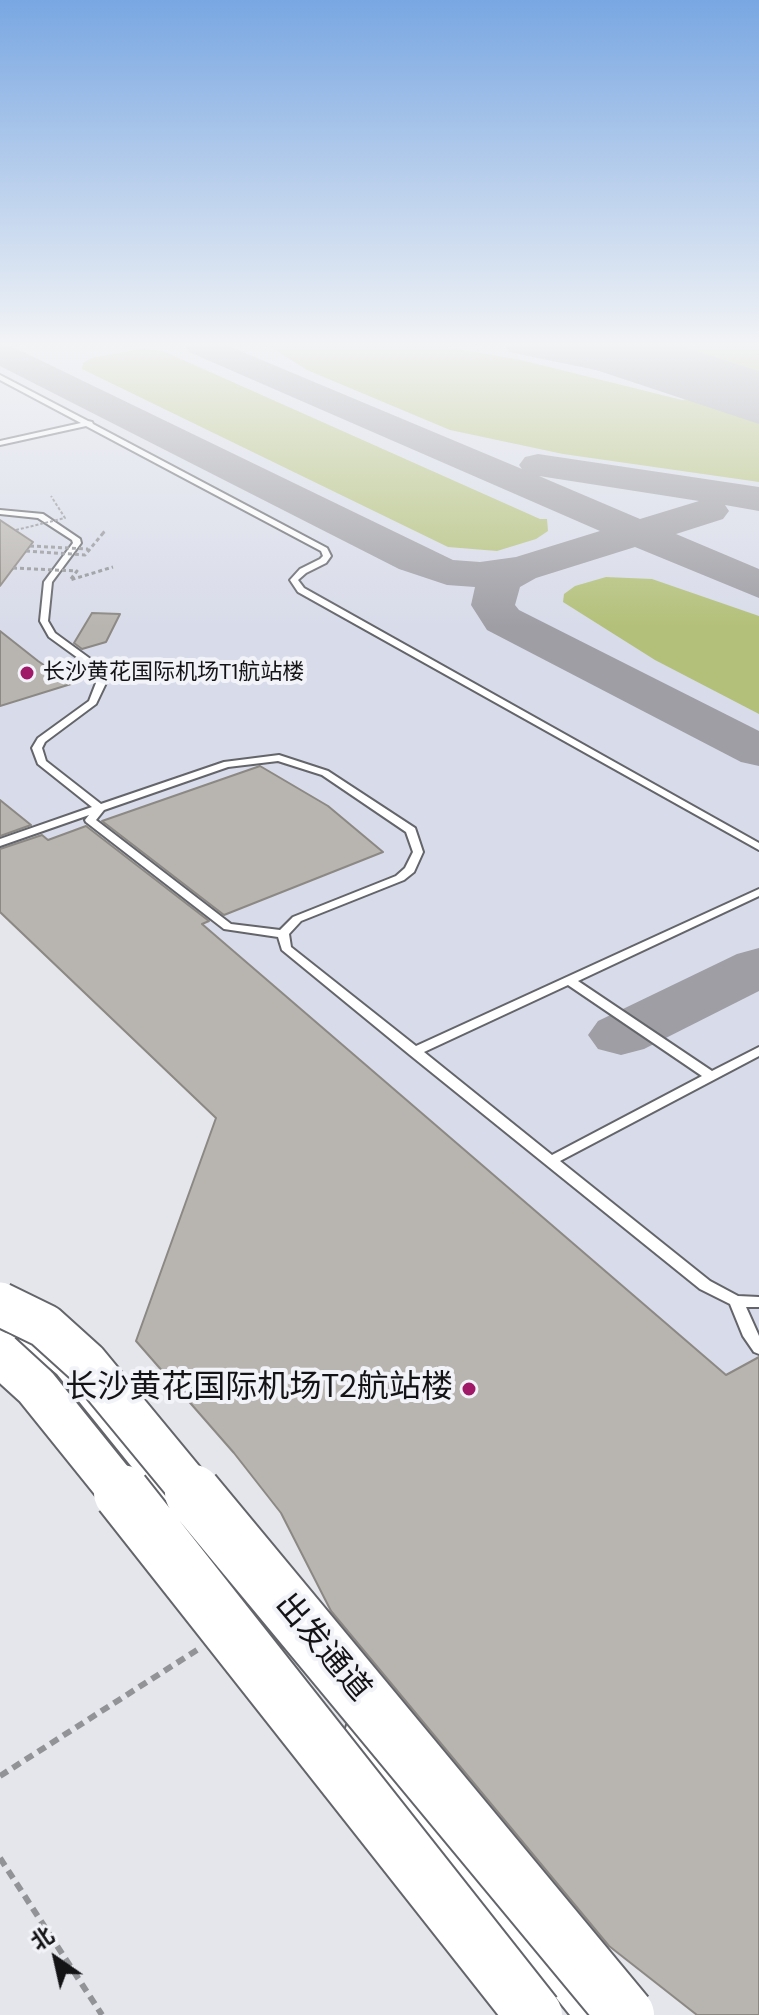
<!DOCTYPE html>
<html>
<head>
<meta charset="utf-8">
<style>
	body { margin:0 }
	#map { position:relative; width:759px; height:2015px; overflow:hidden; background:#e4e6ec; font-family:"DM Sans","Noto Sans SC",sans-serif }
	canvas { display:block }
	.north { position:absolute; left:16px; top:1919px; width:80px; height:80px; -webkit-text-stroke:6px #f2f3f9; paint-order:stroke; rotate:326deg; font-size:22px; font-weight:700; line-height:32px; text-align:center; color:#141416 }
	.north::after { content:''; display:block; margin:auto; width:28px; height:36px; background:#141416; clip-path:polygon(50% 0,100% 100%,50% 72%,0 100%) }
</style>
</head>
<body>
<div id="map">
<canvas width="759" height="2015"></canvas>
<div class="north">北</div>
</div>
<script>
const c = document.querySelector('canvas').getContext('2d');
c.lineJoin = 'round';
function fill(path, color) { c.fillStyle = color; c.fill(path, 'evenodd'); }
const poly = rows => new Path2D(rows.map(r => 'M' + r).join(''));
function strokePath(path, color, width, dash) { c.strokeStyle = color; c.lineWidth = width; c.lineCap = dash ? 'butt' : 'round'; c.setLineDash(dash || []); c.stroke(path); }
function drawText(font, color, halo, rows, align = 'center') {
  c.font = font + ' "DM Sans","Noto Sans SC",sans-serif'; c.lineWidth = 8; c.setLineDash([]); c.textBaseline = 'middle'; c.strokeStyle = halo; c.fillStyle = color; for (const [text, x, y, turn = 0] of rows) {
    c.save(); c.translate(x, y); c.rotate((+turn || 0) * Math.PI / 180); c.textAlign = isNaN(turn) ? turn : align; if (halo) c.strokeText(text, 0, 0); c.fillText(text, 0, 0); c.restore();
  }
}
const built = poly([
	[0,345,759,345,759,2015,697,2015,551,1902,361,1672,281,1513,234,1453,136,1341,216,1118,0,912]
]);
const green = poly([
	[267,345,434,345,521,360,682,400,688,399,759,423,759,482,563,454,450,430,307,370],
	[667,345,759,345,759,375],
	[141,349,163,351,540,519,547,519,548,531,536,539,497,551,448,547,82,369,83,363,91,358],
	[606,577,652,579,759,616,759,714,655,660,563,602,564,594,575,586]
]);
const taxiway = poly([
	[0,345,11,346,453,560,480,562,516,557,600,531,189,352,184,345,226,345,522,469,519,465,525,457,538,454,759,487,759,511,725,505,729,511,723,519,676,534,759,569,759,598,635,547,536,578,520,587,515,605,519,610,759,731,759,766,741,762,487,630,471,605,475,587,447,585,399,569,0,366,0,345],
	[539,476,699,501,640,519,539,476],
	[504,345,565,345,759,390,759,410,639,379,509,352,504,345],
	[759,948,759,991,644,1049,621,1055,598,1049,588,1035,598,1021,737,954,759,948]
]);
const runway = poly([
	[561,345,677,345,759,371,759,424,572,362,561,345]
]);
const building = poly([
	[0,520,33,542,0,586,0,520],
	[92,613,120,614,106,642,82,649,74,643,92,613],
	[0,631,38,661,71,684,0,706,0,631],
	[260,766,328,806,383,852,224,915,102,821,260,766],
	[0,800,31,825,0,836,0,800],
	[86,826,209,921,202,924,726,1375,759,1357,759,2015,697,2015,609,1946,331,1611,281,1513,234,1453,136,1341,216,1118,0,912,0,849,42,835,48,840,86,826]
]);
const path = poly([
	[0,1776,197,1650],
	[0,1858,102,2015]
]);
const lane = poly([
	[0,375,88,421,92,422,93,424,327,548,331,556,326,563,306,573,298,580,304,588,759,843,759,850,298,592,290,580,300,569,320,559,323,556,321,551,86,426,0,445,0,441,81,423,0,380,0,375],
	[0,510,43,514,80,539,81,543,52,582,48,621,55,633,96,663,106,683,96,704,45,742,42,748,46,761,101,804,224,762,279,755,328,771,415,828,423,852,414,872,404,880,301,921,289,934,291,947,416,1046,759,889,759,896,578,981,712,1071,759,1047,759,1056,560,1161,710,1281,738,1296,759,1297,759,1307,746,1307,759,1336,759,1354,754,1352,743,1336,730,1304,700,1289,410,1055,282,950,278,937,224,929,86,822,85,820,89,815,0,846,0,839,92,807,38,764,32,748,38,738,89,701,96,683,89,666,49,637,40,621,44,582,73,543,72,540,38,518,0,514,0,510],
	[278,761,322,775,406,832,413,852,405,868,396,876,293,917,280,930,231,924,96,820,104,810,228,767,278,761],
	[568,985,702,1076,552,1155,424,1052,568,985],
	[0,1324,31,1337,67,1366,181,1503,183,1508,181,1513,175,1515,169,1513,57,1374,21,1345,0,1335,0,1324],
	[354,1723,361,1725,591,2008,595,2015,570,2015,347,1737,345,1731,347,1725,354,1723]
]);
const pathBridgeFar1 = poly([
	[16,530,65,518,51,496],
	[103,531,105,534]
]);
const pathBridge = poly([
	[30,546,88,549],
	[26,551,85,555,104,532],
	[13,568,77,571,70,580,113,567]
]);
const secondaryBridgeFar1 = poly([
	[0,1304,45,1326,86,1363,195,1495],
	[0,1354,36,1387,123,1495]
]);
const secondaryBridge = poly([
	[122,1493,534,2015],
	[193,1493,626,2015]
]);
const markers = [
	[27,673,8,"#9f1968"],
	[469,1389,8,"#9f1968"]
];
const farPoinames = [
	["长沙黄花国际机场T1航站楼",43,673]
];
const nearPoinames = [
	["长沙黄花国际机场T2航站楼",453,1389]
];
const nearStreetnames = [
	["出发通道",322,1648,50]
];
fill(built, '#d8dbe9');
fill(green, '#b3c079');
fill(taxiway, '#9e9ea4');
fill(runway, '#9e9ea4');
fill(building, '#b8b4af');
strokePath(building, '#8c8883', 2);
strokePath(lane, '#64656a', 4);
strokePath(path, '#919397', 6, [9, 6]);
fill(lane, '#fff');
strokePath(secondaryBridgeFar1, '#64656a', 47, []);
strokePath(secondaryBridge, '#64656a', 60, []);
strokePath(pathBridgeFar1, '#919397', 2, [3, 2]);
strokePath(pathBridge, '#919397', 3, [4, 3]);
strokePath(secondaryBridgeFar1, '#fff', 43);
strokePath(secondaryBridge, '#fff', 56);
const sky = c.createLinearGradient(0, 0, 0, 627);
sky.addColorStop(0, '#79a7e2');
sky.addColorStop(0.55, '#f3f4f6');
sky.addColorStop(1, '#f3f4f600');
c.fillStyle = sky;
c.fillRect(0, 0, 759, 627);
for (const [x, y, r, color] of markers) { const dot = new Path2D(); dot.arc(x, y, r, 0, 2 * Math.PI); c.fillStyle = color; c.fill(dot); strokePath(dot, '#f2f3f9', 3); }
drawText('22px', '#141416', '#f2f3f9', farPoinames, 'left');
drawText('32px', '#141416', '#f2f3f9', nearPoinames, 'right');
drawText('32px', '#141416', '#f2f3f9', nearStreetnames);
</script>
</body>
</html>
